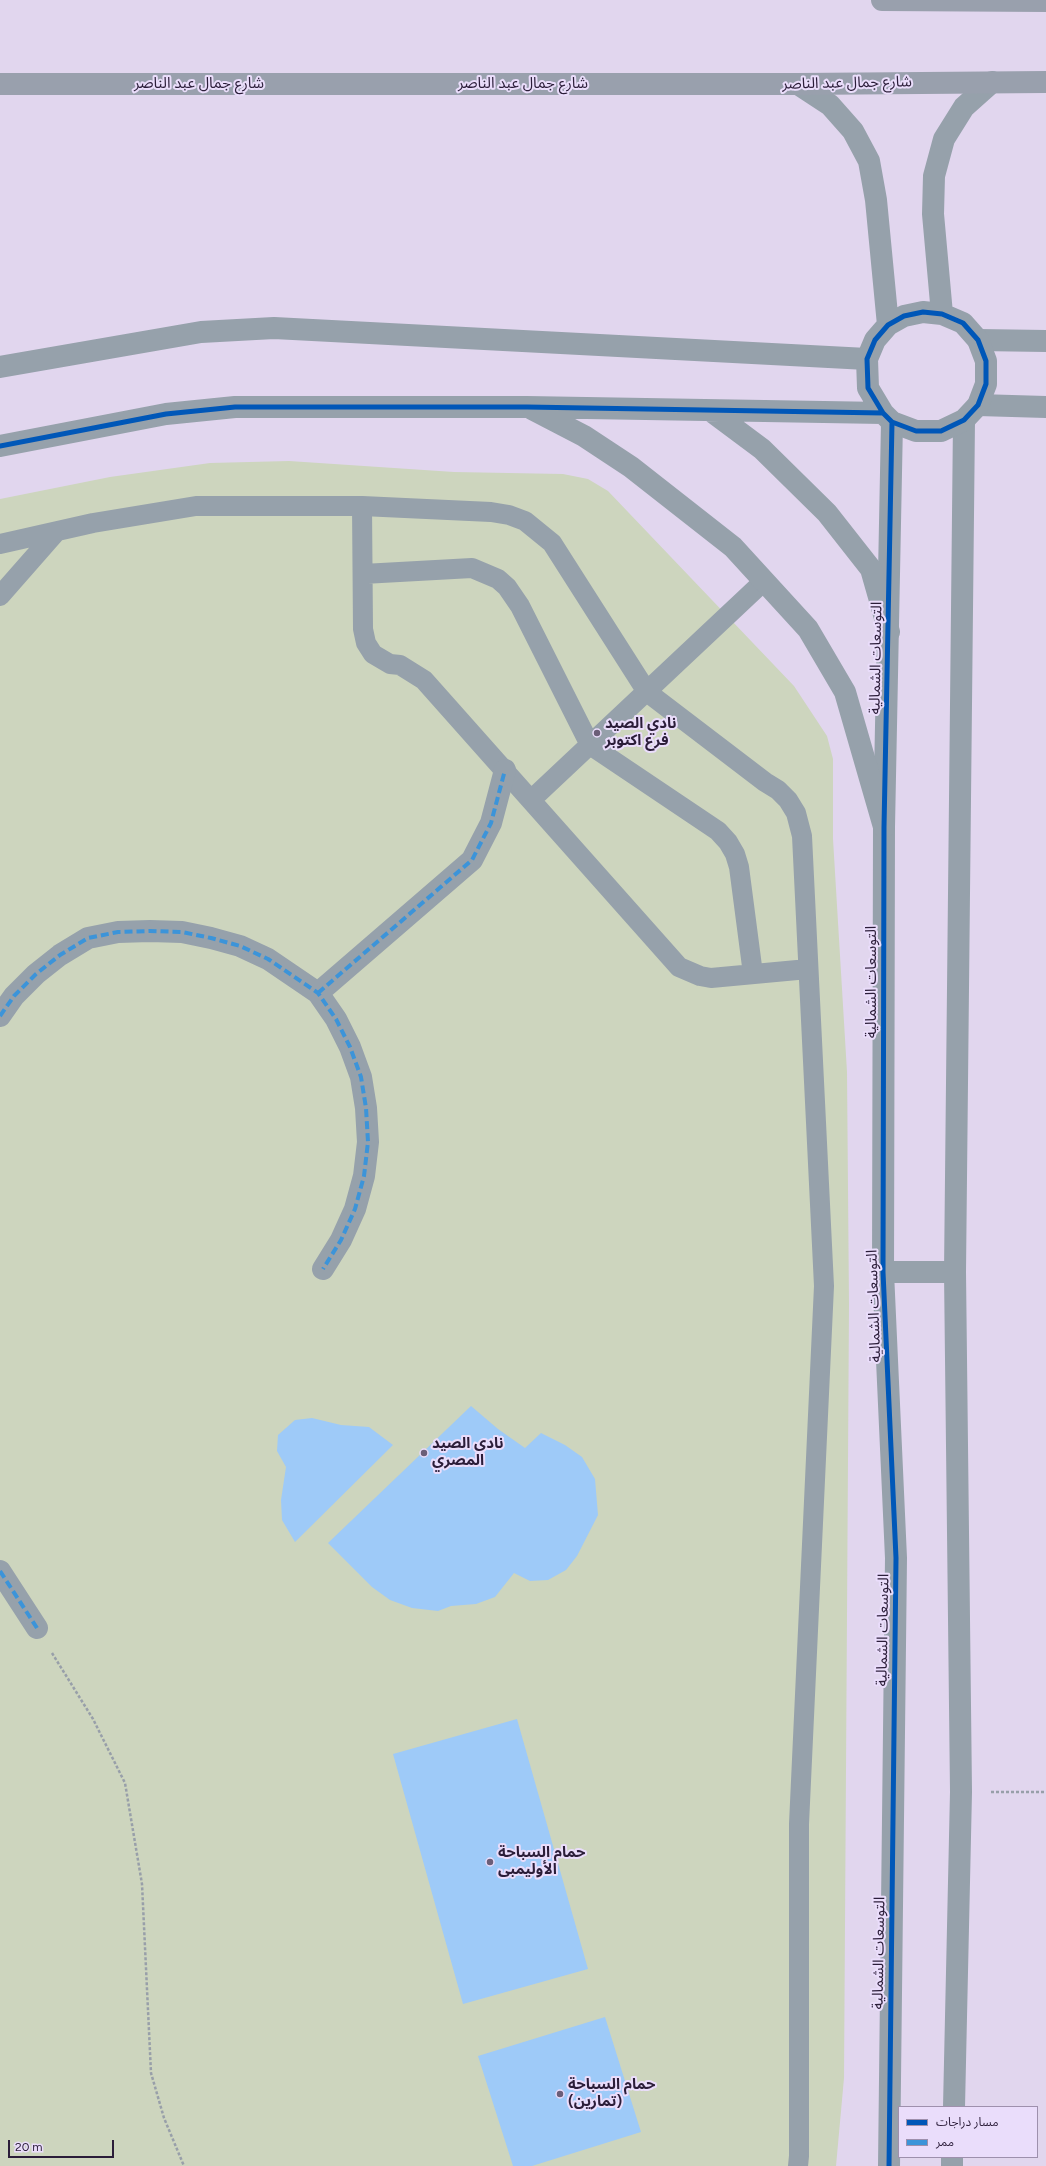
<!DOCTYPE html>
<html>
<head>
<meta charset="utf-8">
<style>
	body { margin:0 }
	#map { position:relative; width:1046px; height:2166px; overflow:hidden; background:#e1d6ee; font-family:Figtree,"Noto Sans Arabic",sans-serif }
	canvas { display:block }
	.legend { position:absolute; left:898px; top:2106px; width:140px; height:52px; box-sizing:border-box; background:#eaddfb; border:1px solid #9e90ad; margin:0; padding:5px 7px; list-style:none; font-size:12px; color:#2b1d39 }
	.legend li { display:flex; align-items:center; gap:8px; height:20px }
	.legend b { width:20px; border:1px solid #9e90ad }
	.scale { position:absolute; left:8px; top:2140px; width:106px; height:18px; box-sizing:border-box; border:2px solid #2b1d39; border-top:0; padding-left:5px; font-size:12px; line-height:14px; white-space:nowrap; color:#2b1d39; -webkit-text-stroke:3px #eaddfb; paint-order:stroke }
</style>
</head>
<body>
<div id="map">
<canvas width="1046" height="2166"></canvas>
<ul class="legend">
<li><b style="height:5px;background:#0057b8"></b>مسار دراجات</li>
<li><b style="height:5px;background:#3c94d9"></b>ممر</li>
</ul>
<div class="scale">20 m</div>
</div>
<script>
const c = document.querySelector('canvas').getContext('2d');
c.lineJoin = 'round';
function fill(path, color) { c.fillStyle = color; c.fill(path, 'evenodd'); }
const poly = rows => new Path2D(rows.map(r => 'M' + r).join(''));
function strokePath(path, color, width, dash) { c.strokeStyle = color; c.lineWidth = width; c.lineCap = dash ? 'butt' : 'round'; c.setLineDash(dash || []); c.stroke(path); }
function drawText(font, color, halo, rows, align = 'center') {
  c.font = font + ' Figtree,"Noto Sans Arabic",sans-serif'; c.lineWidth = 4; c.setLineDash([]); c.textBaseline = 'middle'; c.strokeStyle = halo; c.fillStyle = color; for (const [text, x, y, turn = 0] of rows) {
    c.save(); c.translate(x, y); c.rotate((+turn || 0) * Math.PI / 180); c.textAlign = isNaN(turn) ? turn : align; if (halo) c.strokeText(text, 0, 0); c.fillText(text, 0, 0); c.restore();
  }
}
const green = poly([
	[289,461,454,472,563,474,588,479,608,491,794,686,827,736,833,759,833,839,847,1072,849,1305,844,2078,836,2166,0,2166,0,499,110,477,210,463]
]);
const water = poly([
	[471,1406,498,1429,525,1448,541,1433,565,1445,582,1457,595,1479,598,1515,577,1556,566,1570,548,1580,530,1581,514,1573,495,1597,476,1604,451,1606,438,1611,412,1608,390,1600,372,1587,328,1543],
	[312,1418,341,1425,369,1427,393,1445,295,1542,282,1520,281,1500,286,1467,277,1451,278,1435,295,1420],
	[517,1719,588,1969,463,2004,393,1754],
	[605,2017,641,2132,532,2166,513,2166,478,2056]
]);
const path = poly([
	[52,1653,93,1719,125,1783,142,1884,151,2073,164,2118,184,2166],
	[991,1792,1046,1792]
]);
const service = poly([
	[362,506,363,629,366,643,373,654,390,664,400,665,424,680,679,967,700,976,711,978,808,969],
	[0,544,93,523,196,506,362,506,491,512,509,515,525,521,552,543,647,692,765,782,778,790,788,800,796,813,802,836,824,1286,799,1824,799,2156,798,2166],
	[363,574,472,568,498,579,507,587,520,606,590,745,718,831,728,842,735,854,739,867,753,974],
	[0,596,57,531],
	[531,800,764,581]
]);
const pedestrian = poly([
	[318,993,472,860,491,823,505,770],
	[0,1016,14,996,36,974,60,955,88,938,118,932,150,931,182,932,211,938,240,946,268,959,318,993,336,1019,350,1047,361,1077,366,1108,368,1142,364,1176,355,1209,341,1240,323,1269],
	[0,1571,37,1628]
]);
const minor = poly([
	[978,340,1046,341],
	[978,405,1046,407],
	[883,1272,955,1272],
	[954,2107,961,1792,955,1272,964,420],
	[889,2166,896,1558,883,1272,884,827,892,422],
	[952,2166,952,2157]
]);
const tertiary = poly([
	[798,84,830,105,853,131,869,161,876,200,888,325],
	[942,314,933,214,934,176,944,139,964,107,992,82],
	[0,367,201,332,274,328,867,359],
	[532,409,584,436,631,467,733,547,808,629,845,692,884,827],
	[711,411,762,449,827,513,871,569,889,632],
	[0,446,166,414,235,407,527,407,883,413,892,422,916,431,941,431,964,420,978,405,986,384,986,361,978,340,963,323,942,314,923,312,904,316,888,325,875,340,867,359,868,388,883,413]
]);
const secondary = poly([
	[882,0,1046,1],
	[0,84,798,84,1046,82]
]);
const quiet = poly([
	[318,993,472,860,491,823,505,770],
	[0,1016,14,996,36,974,60,955,88,938,118,932,150,931,182,932,211,938,240,946,268,959,318,993,336,1019,350,1047,361,1077,366,1108,368,1142,364,1176,355,1209,341,1240,323,1269],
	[0,1571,37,1628]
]);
const cycleway = poly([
	[0,446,166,414,235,407,527,407,883,413,892,422,916,431,941,431,964,420,978,405,986,384,986,361,978,340,963,323,942,314,923,312,904,316,888,325,875,340,867,359,868,388,883,413],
	[889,2166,896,1558,883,1272,884,827,892,422]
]);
const markers = [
	[597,733,4,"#6b5e78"],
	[424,1453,4,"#6b5e78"],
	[490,1862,4,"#6b5e78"],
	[560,2094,4,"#6b5e78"]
];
const streetNames = [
	["شارع جمال عبد الناصر",847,83,-1],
	["شارع جمال عبد الناصر",199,84],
	["شارع جمال عبد الناصر",523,84],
	["التوسعات الشمالية",876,658,-89],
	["التوسعات الشمالية",872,982,-90],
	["التوسعات الشمالية",874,1306,-92],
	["التوسعات الشمالية",883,1630,-89],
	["التوسعات الشمالية",879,1953,-89]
];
const poiNames = [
	["نادي الصيد",605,724],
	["فرع اكتوبر",605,741],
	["نادى الصيد",432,1444],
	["المصري",432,1461],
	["حمام السباحة",498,1853],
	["الأوليمبى",498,1870],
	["حمام السباحة",568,2085],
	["(تمارين)",568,2102]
];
fill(green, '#cdd5be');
fill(water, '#9ecaf8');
strokePath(path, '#989fa9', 2.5, [3, 2]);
strokePath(service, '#96a1ab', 20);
strokePath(pedestrian, '#96a1ab', 22);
strokePath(minor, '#96a1ab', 22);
strokePath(tertiary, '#96a1ab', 22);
strokePath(secondary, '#99a0ad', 22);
strokePath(quiet, '#3c94d9', 4, [8, 4]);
strokePath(cycleway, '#0057b8', 5);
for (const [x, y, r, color] of markers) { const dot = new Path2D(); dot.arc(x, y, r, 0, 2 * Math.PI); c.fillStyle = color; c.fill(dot); strokePath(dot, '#eaddfb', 1.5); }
drawText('15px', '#2b1d39', '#eaddfb', streetNames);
drawText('bold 15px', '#2b1d39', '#eaddfb', poiNames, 'left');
</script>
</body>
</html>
